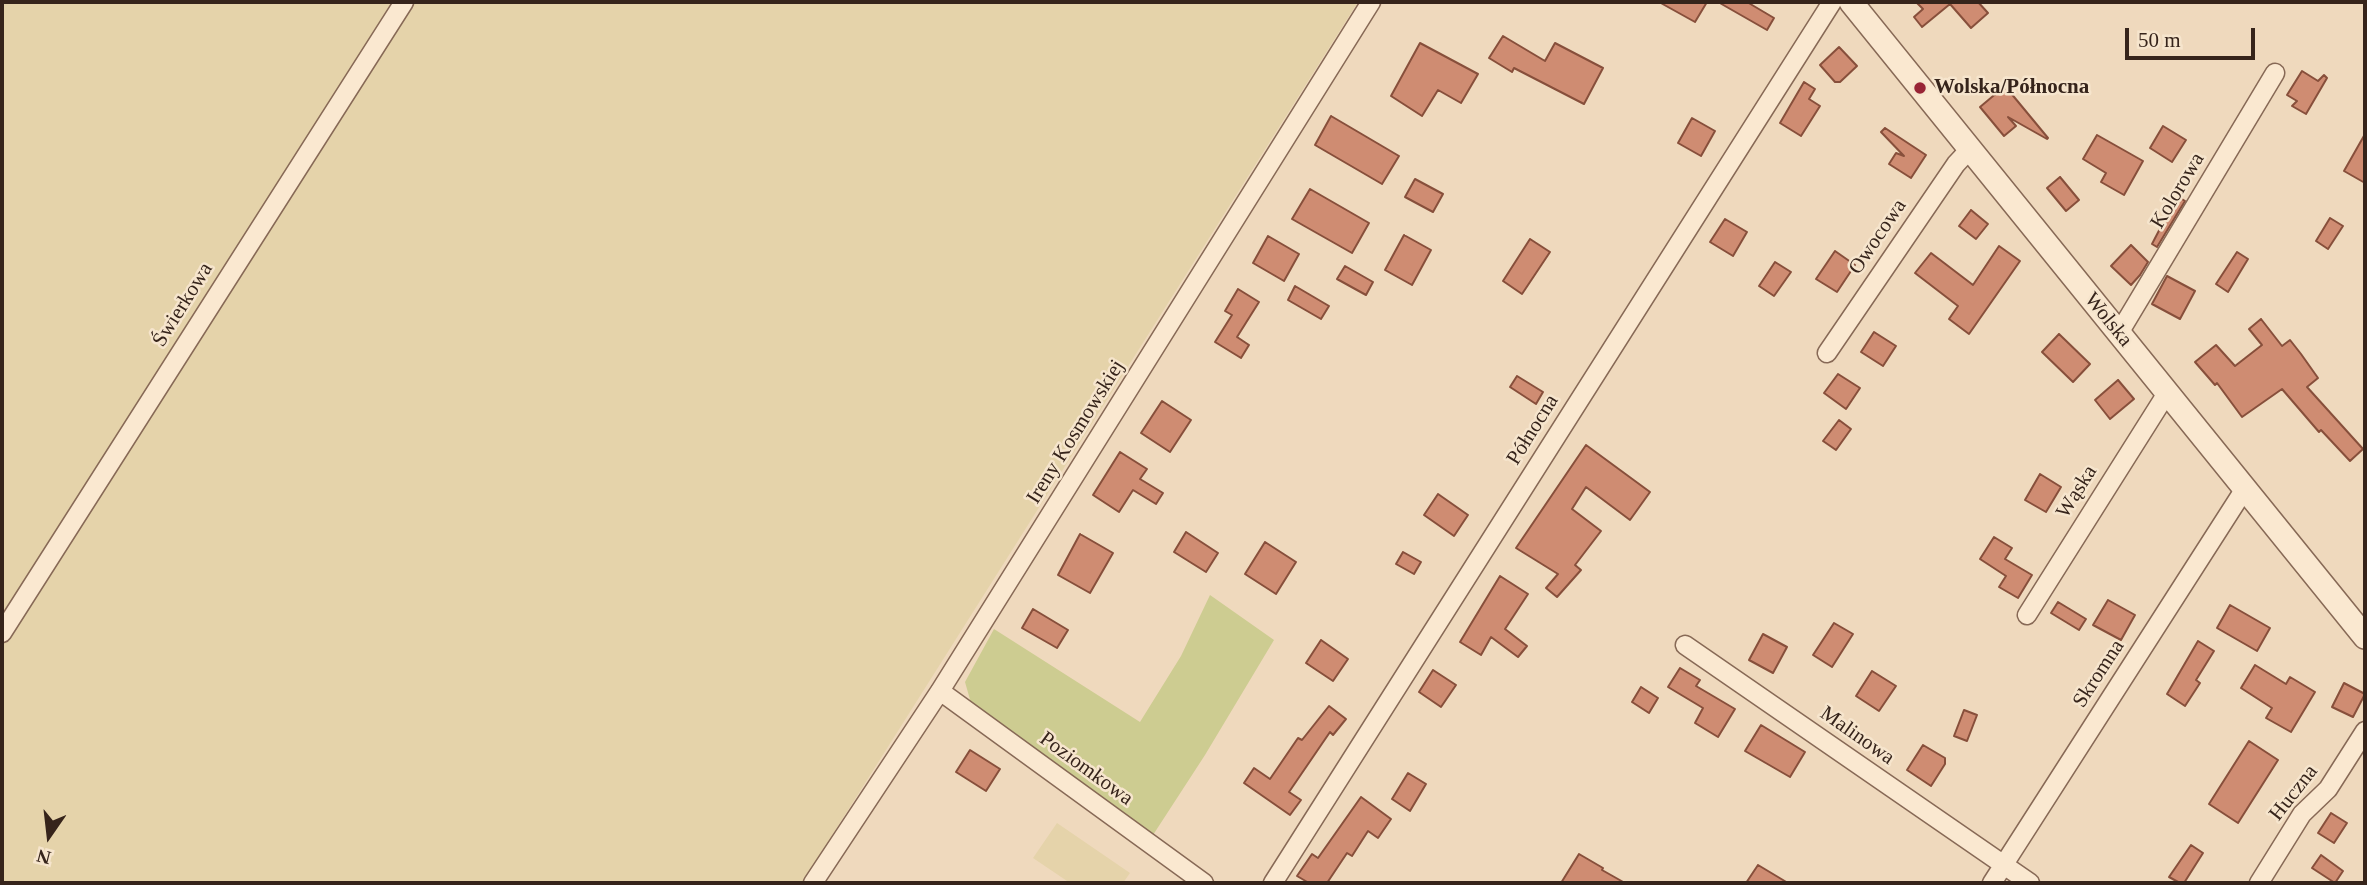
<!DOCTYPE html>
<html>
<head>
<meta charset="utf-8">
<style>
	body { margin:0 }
	#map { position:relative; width:2367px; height:885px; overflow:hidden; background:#efd9bd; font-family:"Times New Roman",serif }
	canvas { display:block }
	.frame { position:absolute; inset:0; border:4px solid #36241b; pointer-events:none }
	.north { position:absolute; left:14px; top:801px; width:70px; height:70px; -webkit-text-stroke:5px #f6e5cd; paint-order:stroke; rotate:194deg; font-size:19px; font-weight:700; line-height:28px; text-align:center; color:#36241b }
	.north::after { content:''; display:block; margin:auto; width:24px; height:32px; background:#36241b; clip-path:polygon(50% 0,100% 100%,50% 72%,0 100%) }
	.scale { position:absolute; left:2125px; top:28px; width:130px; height:32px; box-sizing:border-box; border:4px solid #36241b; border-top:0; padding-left:9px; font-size:21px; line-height:24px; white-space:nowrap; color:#36241b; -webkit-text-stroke:5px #f6e5cd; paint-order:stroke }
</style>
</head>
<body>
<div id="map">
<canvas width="2367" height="885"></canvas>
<div class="frame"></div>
<div class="north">N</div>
<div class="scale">50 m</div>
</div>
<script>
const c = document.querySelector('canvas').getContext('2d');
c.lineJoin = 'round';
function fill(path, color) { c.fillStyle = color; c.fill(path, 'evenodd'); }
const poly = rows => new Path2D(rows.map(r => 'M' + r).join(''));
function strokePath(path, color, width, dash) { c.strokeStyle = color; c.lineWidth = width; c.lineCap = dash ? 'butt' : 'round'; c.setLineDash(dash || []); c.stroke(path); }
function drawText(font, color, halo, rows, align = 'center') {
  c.font = font + ' "Times New Roman",serif'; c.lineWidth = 5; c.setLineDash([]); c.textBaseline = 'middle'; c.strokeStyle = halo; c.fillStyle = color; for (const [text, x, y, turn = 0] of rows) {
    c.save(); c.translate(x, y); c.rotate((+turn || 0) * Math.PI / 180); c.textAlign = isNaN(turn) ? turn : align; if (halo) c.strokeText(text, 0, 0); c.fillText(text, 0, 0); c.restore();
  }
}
const farmland = poly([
	[2,2,1358,2,802,883,2,883],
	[1057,823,1130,873,1123,883,1070,883,1033,858]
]);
const green = poly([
	[1210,595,1274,640,1205,755,1153,835,971,703,965,682,994,629,1140,722,1181,656]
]);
const building = poly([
	[1659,2,1707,2,1695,22,1659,2],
	[1718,2,1747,2,1774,18,1767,30,1718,2],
	[1916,2,1978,2,1988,13,1971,28,1950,4,1922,27,1914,17,1923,9,1916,2],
	[1503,36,1545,61,1555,43,1603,68,1584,104,1514,68,1512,72,1489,58,1503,36],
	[1420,43,1478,74,1461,103,1438,90,1422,116,1391,96,1420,43],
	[1839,47,1857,66,1840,82,1835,82,1820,65,1839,47],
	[2302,71,2318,81,2324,75,2327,78,2306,114,2292,106,2297,101,2287,95,2302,71],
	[1804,82,1815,89,1809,99,1820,106,1801,136,1780,123,1804,82],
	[2005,86,2048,138,2047,139,2008,117,2016,126,2004,136,1980,107,2005,86],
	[1331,116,1399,156,1382,184,1315,145,1331,116],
	[1692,118,1715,131,1701,156,1678,143,1692,118],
	[2163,126,2186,140,2172,162,2150,148,2163,126],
	[1885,128,1926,155,1911,178,1889,164,1896,153,1904,156,1881,132,1885,128],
	[2365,134,2365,183,2344,171,2365,134],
	[2097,135,2143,161,2124,195,2101,182,2106,173,2083,159,2097,135],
	[2060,177,2079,200,2066,211,2047,188,2060,177],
	[1415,179,1443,194,1433,212,1405,197,1415,179],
	[1310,189,1369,223,1352,253,1292,219,1310,189],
	[2177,196,2185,201,2157,247,2152,244,2177,196],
	[1971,210,1988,224,1976,239,1959,226,1971,210],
	[2330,218,2343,226,2328,249,2316,241,2330,218],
	[1725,219,1747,232,1733,256,1710,242,1725,219],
	[1404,235,1431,250,1412,285,1385,270,1404,235],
	[1268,236,1299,254,1284,281,1253,263,1268,236],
	[1530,239,1550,252,1522,294,1503,281,1530,239],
	[2131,245,2148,262,2140,275,2131,285,2111,266,2131,245],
	[1999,246,2020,261,1969,334,1949,319,1958,306,1915,273,1931,253,1973,285,1999,246],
	[1835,251,1855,265,1837,292,1816,279,1835,251],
	[2237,252,2248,259,2228,292,2216,284,2237,252],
	[1775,262,1791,272,1774,296,1759,286,1775,262],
	[1345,266,1373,282,1366,295,1337,279,1345,266],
	[2167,276,2195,291,2180,319,2152,304,2167,276],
	[1295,286,1329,306,1321,319,1288,300,1295,286],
	[1238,289,1259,302,1237,337,1249,345,1241,358,1215,342,1232,315,1225,311,1238,289],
	[2261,319,2282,346,2290,340,2301,354,2318,378,2307,387,2363,449,2350,461,2321,430,2319,432,2282,389,2242,417,2217,383,2215,385,2195,362,2216,345,2235,366,2262,345,2249,329,2261,319],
	[1874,332,1896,346,1883,366,1861,352,1874,332],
	[2059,334,2090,364,2073,382,2042,352,2059,334],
	[1838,374,1860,388,1846,409,1824,393,1838,374],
	[1517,376,1543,392,1536,404,1510,387,1517,376],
	[2118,380,2134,399,2110,419,2095,400,2118,380],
	[1162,401,1191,420,1170,452,1141,433,1162,401],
	[1839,420,1851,429,1836,450,1823,441,1839,420],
	[1586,445,1650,492,1630,520,1586,487,1572,509,1601,531,1575,565,1581,570,1557,597,1546,588,1558,574,1516,548,1586,445],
	[1120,452,1147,469,1140,479,1163,493,1156,504,1133,490,1119,512,1093,495,1120,452],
	[2040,474,2061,487,2046,512,2025,500,2040,474],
	[1438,494,1468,515,1454,536,1424,515,1438,494],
	[1186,532,1218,553,1206,572,1174,552,1186,532],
	[1080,534,1113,553,1090,593,1058,575,1080,534],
	[1994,537,2012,548,2005,559,2032,575,2018,598,1999,587,2006,576,1980,559,1994,537],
	[1265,542,1296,562,1276,594,1245,574,1265,542],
	[1403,552,1421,562,1414,574,1396,564,1403,552],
	[1500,576,1528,594,1505,629,1527,646,1518,657,1491,637,1481,655,1460,642,1500,576],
	[2108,600,2135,615,2121,640,2093,625,2108,600],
	[2058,602,2086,619,2079,630,2051,613,2058,602],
	[2230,605,2270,628,2257,651,2217,628,2230,605],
	[1033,609,1068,630,1057,648,1022,628,1033,609],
	[1834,623,1853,634,1832,667,1813,655,1834,623],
	[1763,634,1787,647,1773,673,1749,660,1763,634],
	[1321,640,1348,659,1333,681,1306,663,1321,640],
	[2198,641,2214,651,2196,680,2200,683,2185,706,2167,694,2198,641],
	[2255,665,2286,684,2290,677,2315,692,2291,732,2266,718,2272,708,2241,688,2255,665],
	[1680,668,1700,680,1696,686,1735,709,1718,737,1695,723,1703,708,1668,687,1680,668],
	[1433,670,1456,685,1441,707,1419,692,1433,670],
	[1872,671,1896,686,1879,711,1856,696,1872,671],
	[2344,683,2365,694,2353,717,2332,707,2344,683],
	[1641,687,1658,698,1649,713,1632,702,1641,687],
	[1329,706,1346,719,1333,735,1330,732,1289,792,1301,800,1290,815,1244,783,1254,768,1270,779,1298,738,1302,740,1329,706],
	[1964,710,1977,715,1967,741,1954,736,1964,710],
	[1761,725,1805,752,1790,777,1745,751,1761,725],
	[2249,741,2278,760,2238,823,2209,804,2249,741],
	[1923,745,1945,758,1945,764,1931,786,1907,770,1923,745],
	[970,750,1000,769,986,791,956,772,970,750],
	[1408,773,1426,784,1410,811,1392,799,1408,773],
	[1361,797,1391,819,1378,838,1368,831,1352,856,1347,853,1327,883,1309,883,1297,876,1312,854,1318,858,1361,797],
	[2331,813,2347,823,2334,843,2318,833,2331,813],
	[2191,845,2203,853,2184,883,2180,883,2169,877,2191,845],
	[1579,854,1603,868,1602,870,1625,883,1561,883,1579,854],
	[2321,855,2343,871,2335,883,2312,868,2321,855],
	[1758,865,1788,883,1746,883,1758,865]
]);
const minor = poly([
	[2119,333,2275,73],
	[1827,353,1956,164,1970,149],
	[2027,615,2167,393],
	[2,633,404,2],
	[1685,645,2030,883],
	[940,691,1204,883],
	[813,883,940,691,1371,2],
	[1273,883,1832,2],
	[1992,883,2244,490],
	[2259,883,2302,814,2328,789,2365,731]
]);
const tertiary = poly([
	[1851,2,2365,637]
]);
const markers = [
	[1920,88,7,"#982435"]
];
const poiNames = [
	["Wolska/Północna",1934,88]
];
const streetNames = [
	["Kolorowa",2178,191,-59],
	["Owocowa",1878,237,-56],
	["Świerkowa",183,305,-58],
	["Wolska",2108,320,51],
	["Północna",1533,430,-58],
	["Ireny Kosmowskiej",1076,432,-58],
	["Wąska",2077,492,-58],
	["Skromna",2099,674,-57],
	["Malinowa",1857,736,35],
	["Poziomkowa",1086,769,36],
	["Huczna",2294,793,-52]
];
fill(farmland, '#e5d3aa');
fill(green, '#cdcc91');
fill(building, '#cf8c72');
strokePath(building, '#874f3b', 2);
strokePath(minor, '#876956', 21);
strokePath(tertiary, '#876956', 26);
strokePath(minor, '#fae8d0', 18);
strokePath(tertiary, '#fae8d0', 23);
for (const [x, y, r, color] of markers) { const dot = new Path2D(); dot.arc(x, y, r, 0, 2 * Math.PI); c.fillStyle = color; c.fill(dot); strokePath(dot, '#f6e5cd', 2.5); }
drawText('bold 21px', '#36241b', '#f6e5cd', poiNames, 'left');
drawText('21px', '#36241b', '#f6e5cd', streetNames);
</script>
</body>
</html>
